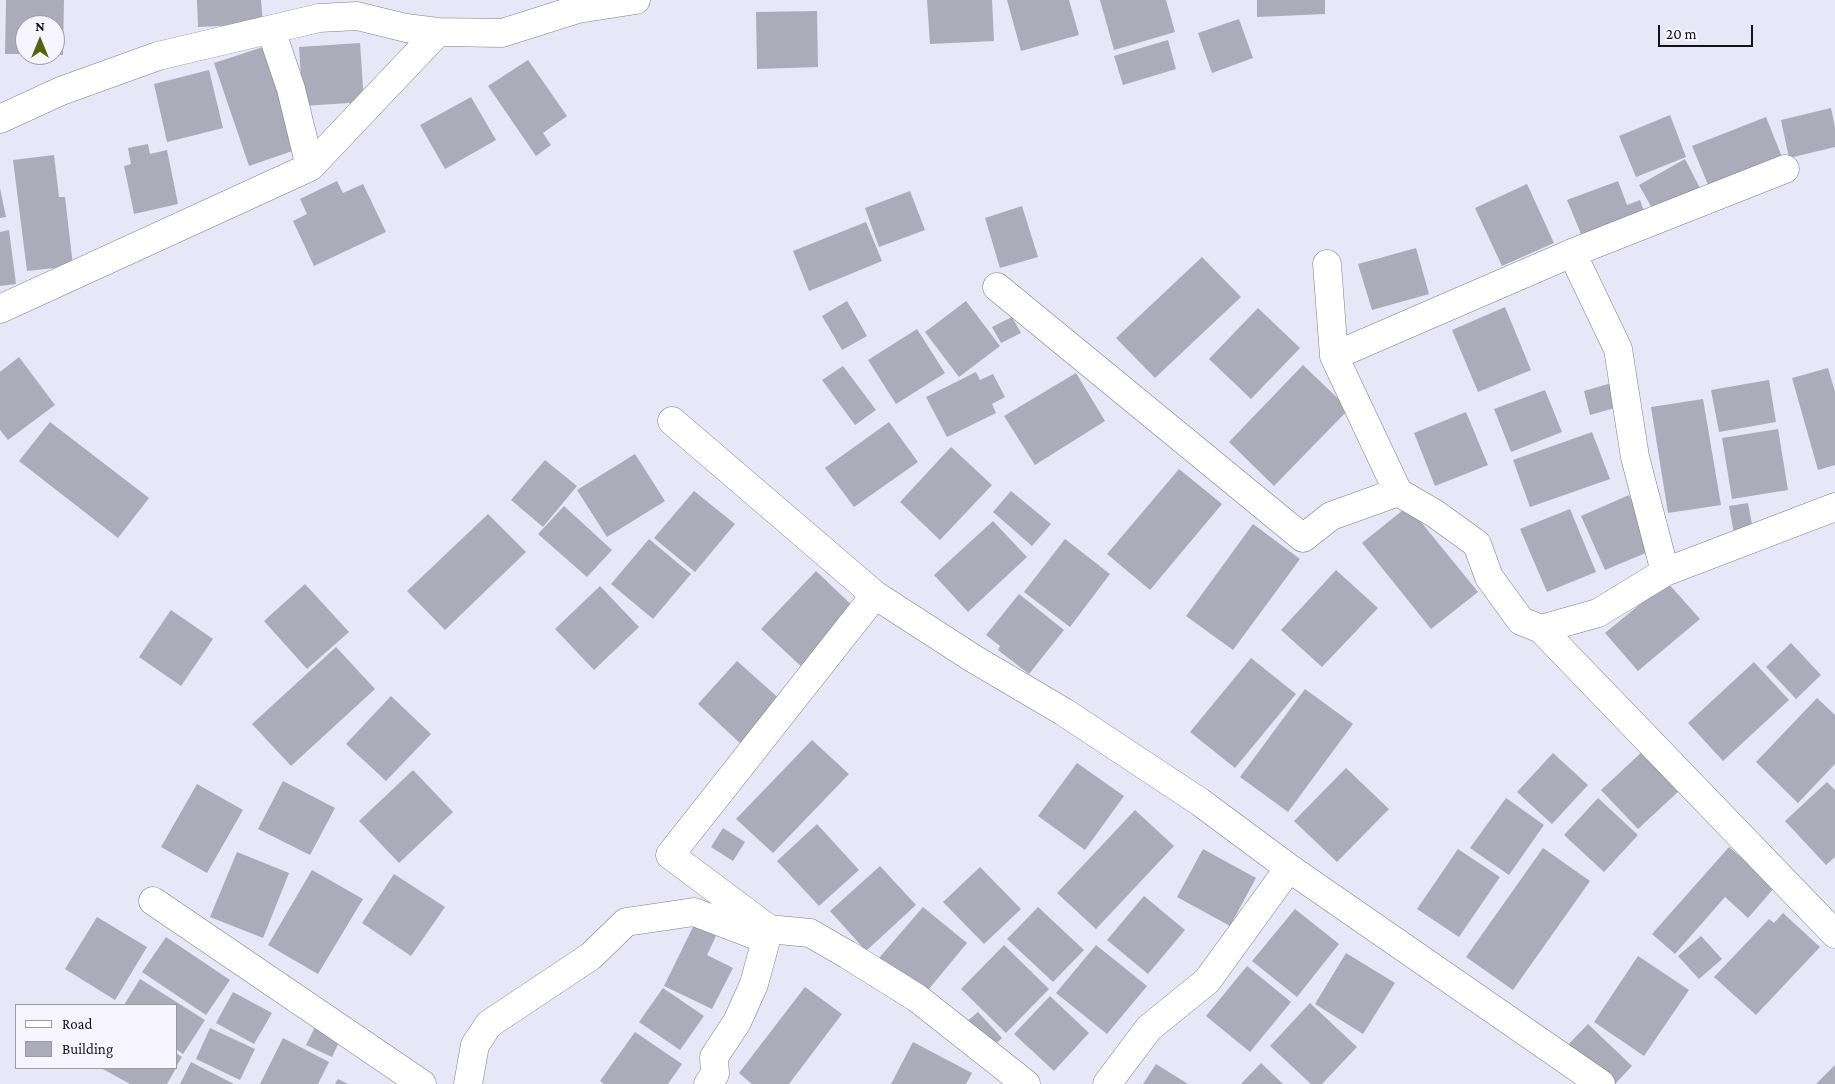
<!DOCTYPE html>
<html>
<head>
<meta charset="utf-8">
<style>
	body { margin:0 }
	#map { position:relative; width:1835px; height:1084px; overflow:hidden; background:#e8e7f7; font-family:"Crimson Pro",serif }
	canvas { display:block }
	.legend { position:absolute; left:15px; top:1004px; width:162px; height:65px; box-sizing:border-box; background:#f6f5ff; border:1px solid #9b9aa2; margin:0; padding:6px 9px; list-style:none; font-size:15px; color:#121217 }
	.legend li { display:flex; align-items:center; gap:10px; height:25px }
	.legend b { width:25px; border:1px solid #9b9aa2 }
	.north { position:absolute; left:15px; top:15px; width:50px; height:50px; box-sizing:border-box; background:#f6f5ff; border:1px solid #9b9aa2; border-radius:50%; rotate:0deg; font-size:14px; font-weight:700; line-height:20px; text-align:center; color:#121217 }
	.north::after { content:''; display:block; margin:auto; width:18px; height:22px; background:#516207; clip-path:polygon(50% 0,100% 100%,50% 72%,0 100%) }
	.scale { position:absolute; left:1658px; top:25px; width:95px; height:22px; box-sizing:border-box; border:2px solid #121217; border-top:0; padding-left:6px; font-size:15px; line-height:18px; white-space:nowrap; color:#121217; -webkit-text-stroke:4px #f6f5ff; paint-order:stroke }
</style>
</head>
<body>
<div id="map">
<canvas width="1835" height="1084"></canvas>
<ul class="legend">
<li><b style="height:6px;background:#fff"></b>Road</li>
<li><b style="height:14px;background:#acabba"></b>Building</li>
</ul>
<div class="north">N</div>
<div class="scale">20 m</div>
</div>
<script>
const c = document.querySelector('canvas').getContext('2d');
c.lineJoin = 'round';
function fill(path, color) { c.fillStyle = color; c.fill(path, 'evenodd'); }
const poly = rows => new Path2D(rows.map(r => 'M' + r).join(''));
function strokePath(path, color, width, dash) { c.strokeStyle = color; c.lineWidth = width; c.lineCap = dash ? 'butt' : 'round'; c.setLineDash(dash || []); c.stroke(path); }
const building = poly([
	[6,0,64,0,63,55,55,55,55,25,25,25,25,54,5,54],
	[197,0,261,0,263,24,198,27],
	[927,0,992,0,994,41,930,44],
	[1007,0,1069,0,1079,35,1021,51],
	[1100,0,1166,0,1175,32,1114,50],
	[1257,0,1325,0,1325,14,1257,17],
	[817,11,818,67,757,69,756,12],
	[1239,19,1253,58,1212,73,1198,33],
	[1168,40,1176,69,1123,85,1114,56],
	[360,43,364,102,303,106,299,47],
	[263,47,298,149,249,166,214,63],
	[528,60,567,116,543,133,551,145,536,156,488,86],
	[209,70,223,128,167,142,154,84],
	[471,97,496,140,445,169,420,125],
	[1831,108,1835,127,1835,147,1789,158,1781,120],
	[1670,115,1686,157,1636,177,1619,136],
	[1766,117,1784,162,1711,192,1692,146],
	[148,144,150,154,167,150,178,204,134,214,124,166,131,164,128,148],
	[54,155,59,197,65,197,73,266,27,271,13,160],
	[1685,159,1703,194,1658,219,1639,185],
	[337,181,343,193,363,184,386,232,314,266,293,221,307,214,300,199],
	[1618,181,1627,205,1640,200,1646,217,1584,241,1567,200],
	[1527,184,1554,243,1502,266,1475,208],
	[0,188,6,217,0,218],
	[910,191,925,230,879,247,865,208],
	[1022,206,1038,257,1000,268,985,218],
	[866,222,882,261,809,291,793,251],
	[9,230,16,284,0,286,0,232],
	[1416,248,1429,294,1372,310,1358,264],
	[1202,257,1241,297,1155,378,1116,338],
	[847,301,867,336,842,350,822,316],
	[966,301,1000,346,959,377,925,332],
	[1505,307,1531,370,1478,392,1452,330],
	[1258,308,1300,348,1251,399,1209,359],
	[1012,317,1021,333,1001,343,992,327],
	[917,329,945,373,896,404,868,360],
	[19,357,55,405,8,440,0,430,0,372],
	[1303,365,1349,409,1274,486,1229,442],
	[843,366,876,410,855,425,822,380],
	[1828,368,1835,392,1835,465,1818,470,1792,378],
	[976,372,980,380,993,374,1005,397,992,404,996,413,947,437,926,397],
	[1076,373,1105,421,1035,465,1004,416],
	[1769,380,1776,422,1719,432,1711,390],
	[1615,382,1622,406,1590,415,1584,391],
	[1545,390,1562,432,1511,452,1494,409],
	[1703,399,1721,505,1668,513,1651,407],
	[1466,412,1488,465,1435,486,1414,433],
	[50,422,149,498,118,538,19,461],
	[889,422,918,462,854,507,825,468],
	[1778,429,1788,490,1732,499,1722,438],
	[1592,432,1610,479,1530,507,1513,460],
	[951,447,992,485,940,540,900,502],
	[635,454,665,501,607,537,577,490],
	[545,460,577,486,543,527,511,500],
	[1179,469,1222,504,1150,590,1107,554],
	[694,491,735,524,695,572,654,538],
	[1011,491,1051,524,1032,546,993,512],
	[1629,495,1653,550,1605,570,1581,516],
	[1748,503,1753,530,1734,534,1729,506],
	[564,506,612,550,587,577,538,534],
	[1408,506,1478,592,1431,629,1362,543],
	[1570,509,1596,572,1547,592,1520,529],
	[488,514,526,552,445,630,407,591],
	[993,521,1027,557,968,612,934,575],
	[1253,524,1300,559,1233,650,1186,616],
	[649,539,691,574,653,619,611,584],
	[1065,539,1110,574,1070,627,1024,592],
	[1336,570,1378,608,1322,667,1281,630],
	[816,571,859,612,804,669,761,629],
	[1667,582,1700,619,1638,671,1605,633],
	[305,584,349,632,307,669,264,621],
	[600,586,639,627,594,670,555,629],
	[1019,594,1064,630,1029,674,998,650,1000,646,986,635],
	[171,610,213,639,181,686,139,657],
	[1791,643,1821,675,1796,699,1766,667],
	[336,647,375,689,291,766,252,724],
	[1251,658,1296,694,1235,768,1190,732],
	[737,661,782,701,742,745,698,704],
	[1754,662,1789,700,1723,761,1688,723],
	[1305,689,1353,724,1288,812,1240,777],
	[391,696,431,734,386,781,346,744],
	[1817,698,1835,715,1835,764,1798,803,1756,762],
	[812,740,849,774,773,853,736,819],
	[1644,750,1680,790,1638,829,1601,790],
	[1553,753,1588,785,1552,824,1517,792],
	[1077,763,1124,796,1085,850,1038,816],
	[1346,768,1389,809,1337,862,1294,821],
	[413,770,453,812,399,863,359,821],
	[283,781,335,808,310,855,258,829],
	[1827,782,1835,790,1835,857,1826,865,1785,821],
	[197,784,243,810,207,873,161,847],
	[1506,798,1544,825,1509,875,1470,848],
	[1598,798,1638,835,1604,872,1564,835],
	[1135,810,1174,846,1096,929,1057,893],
	[817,824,859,870,819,906,777,861],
	[723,828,745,842,733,861,711,847],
	[1729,847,1775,887,1748,918,1725,897,1675,954,1652,934],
	[1543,848,1590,881,1513,990,1466,957],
	[1203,849,1256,878,1230,926,1177,897],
	[1458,849,1500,877,1459,937,1417,909],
	[237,852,289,873,263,938,210,917],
	[880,866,916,905,866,951,830,911],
	[980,867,1021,909,984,944,943,902],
	[312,870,363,899,318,974,268,945],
	[394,874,445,907,411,956,362,923],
	[1144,896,1185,930,1148,974,1107,940],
	[923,907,967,943,924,995,879,958],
	[1038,907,1084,950,1053,982,1007,939],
	[1295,909,1339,944,1297,997,1252,961],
	[1783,913,1820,947,1756,1015,1714,977,1769,919,1774,923],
	[97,917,147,947,115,1000,65,969],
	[694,925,716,936,707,955,733,968,712,1009,664,986],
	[1701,936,1722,959,1699,979,1678,956],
	[166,937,230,980,206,1015,142,972],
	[1004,945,1049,989,1006,1033,961,989],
	[1096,945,1147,986,1107,1034,1056,993],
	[1346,953,1395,983,1363,1034,1315,1004],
	[1638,956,1689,990,1644,1056,1594,1022],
	[1247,966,1291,1002,1250,1052,1206,1016],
	[140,979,205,1020,183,1054,176,1049,176,1005,124,1005],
	[805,987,842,1014,789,1084,752,1084,739,1073],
	[663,988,704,1016,680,1050,639,1022],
	[233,992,272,1013,254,1044,216,1023],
	[1050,996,1089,1033,1054,1071,1014,1034],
	[1310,1003,1357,1047,1322,1084,1311,1084,1270,1046],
	[978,1012,1002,1038,989,1050,965,1023],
	[317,1023,342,1036,332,1057,306,1045],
	[1588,1024,1632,1066,1615,1084,1606,1084,1567,1046],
	[210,1028,255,1049,240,1080,196,1059],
	[635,1032,682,1064,668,1084,604,1084,600,1081],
	[283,1038,329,1062,318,1084,260,1084],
	[913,1042,972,1073,966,1084,891,1084],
	[176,1053,182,1057,176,1067],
	[191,1062,234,1084,180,1084],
	[1261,1063,1283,1084,1241,1084],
	[1156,1064,1188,1084,1143,1084],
	[1835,1065,1835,1084,1816,1084],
	[101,1068,176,1068,167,1084,130,1084],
	[338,1079,348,1084,335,1084]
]);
const minor = poly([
	[271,30,291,89,310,167],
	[0,119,61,91,158,56,319,18,357,16,406,28,438,32,502,33,578,9,636,0],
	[1572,253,1618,349,1635,457,1665,572],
	[1327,264,1334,356,1398,492,1434,513,1477,544,1489,577,1521,621,1541,629,1598,613,1665,572,1835,507],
	[997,287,1303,538,1331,516,1398,492],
	[0,309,310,167,438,32],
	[1334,356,1572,253,1785,169],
	[672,421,875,595,974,659,1064,712,1200,802,1289,868,1601,1084],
	[1541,629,1835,934],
	[153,901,422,1084],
	[769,929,670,855,875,595],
	[468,1084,475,1045,489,1024,591,956,626,922,694,912,765,939],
	[708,1084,715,1074,714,1057,737,1022,754,984,769,929,810,933,848,955,917,998,1026,1084],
	[1107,1084,1149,1028,1207,981,1289,868]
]);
fill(building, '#acabba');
strokePath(minor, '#7d7c8a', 29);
strokePath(minor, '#fff', 28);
</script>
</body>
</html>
